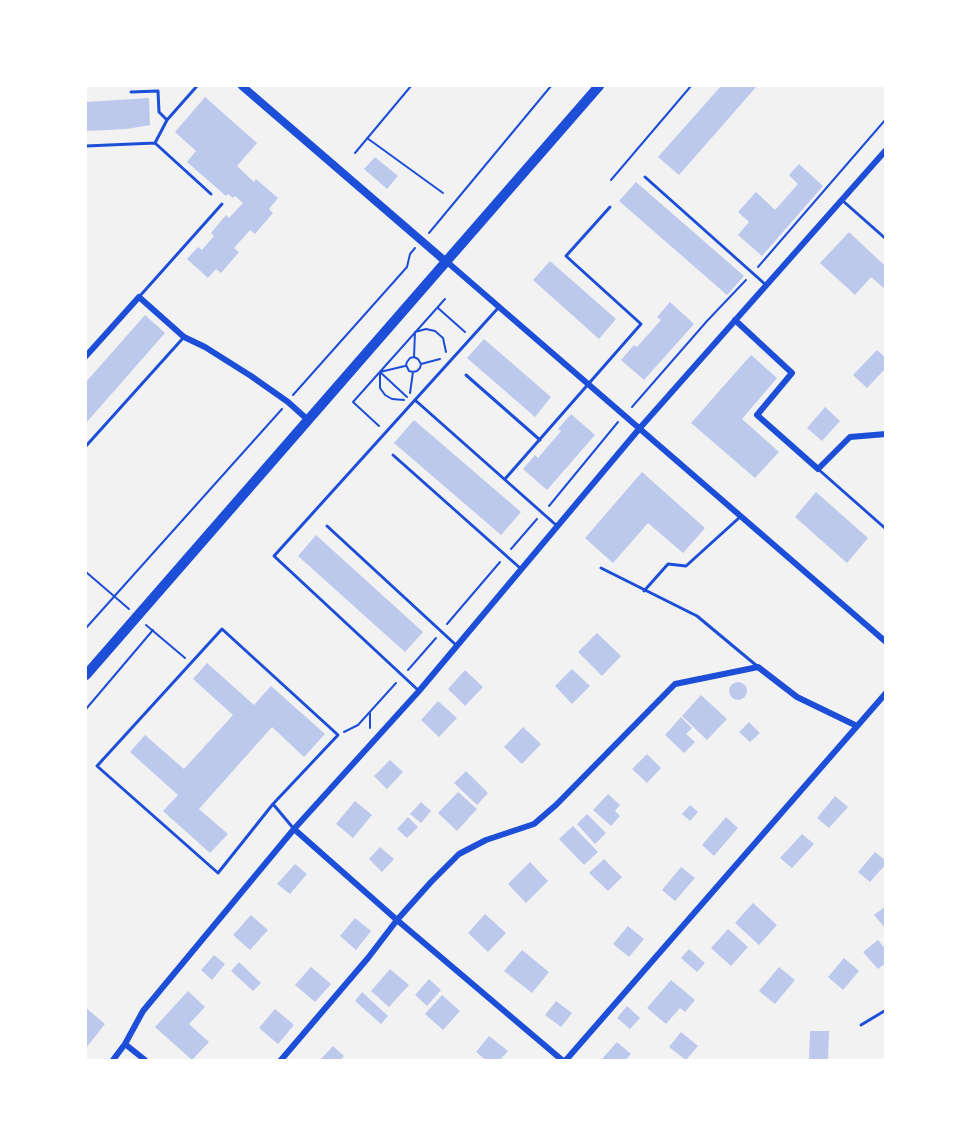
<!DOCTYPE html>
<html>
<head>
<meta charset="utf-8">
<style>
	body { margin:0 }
	#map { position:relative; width:971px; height:1146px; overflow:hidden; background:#f2f2f2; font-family:Barlow,sans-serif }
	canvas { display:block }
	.frame { position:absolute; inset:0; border:87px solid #fff; pointer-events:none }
</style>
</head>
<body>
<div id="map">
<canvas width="971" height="1146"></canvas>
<div class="frame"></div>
</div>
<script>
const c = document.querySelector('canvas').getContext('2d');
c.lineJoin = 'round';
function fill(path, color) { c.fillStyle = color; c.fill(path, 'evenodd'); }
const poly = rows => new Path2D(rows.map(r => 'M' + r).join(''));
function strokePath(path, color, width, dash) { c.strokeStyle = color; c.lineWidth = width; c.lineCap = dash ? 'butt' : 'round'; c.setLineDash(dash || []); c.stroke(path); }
const building = poly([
	[721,86,757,86,679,175,658,157],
	[205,97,257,143,237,166,254,182,256,179,278,198,269,209,273,213,255,234,250,230,234,248,239,252,221,273,216,269,208,278,187,259,198,247,202,250,214,236,211,233,226,215,229,218,243,203,235,196,233,198,228,194,226,196,187,162,196,151,175,132],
	[149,98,150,125,127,129,86,131,86,102],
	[375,157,398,176,387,189,364,169],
	[799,164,823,186,762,256,738,235,749,222,738,212,756,192,775,210,798,184,789,175],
	[636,182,744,276,727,295,619,201],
	[849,232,883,264,886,261,886,290,871,277,855,295,820,263],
	[550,261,616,319,599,339,533,280],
	[670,302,694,324,644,380,621,360,634,345,637,347,661,320,657,317],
	[145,315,165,333,86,423,86,382],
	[484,339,551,397,535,417,467,358],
	[877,350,886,358,886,368,867,388,853,375],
	[751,355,777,378,742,419,779,452,755,478,691,423],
	[825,407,840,421,822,441,807,428],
	[571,414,595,435,547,490,523,469,535,455,538,458,561,431,558,429],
	[414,420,521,512,501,535,394,443],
	[642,472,705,528,683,553,648,523,613,563,585,538],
	[816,492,868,538,847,563,795,517],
	[316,535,423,632,405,652,298,556],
	[597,633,621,656,602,676,578,652],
	[207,663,254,705,271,686,325,734,304,757,272,727,199,809,228,834,210,853,163,811,178,795,130,752,145,735,184,769,233,715,193,679],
	[572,669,590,686,572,704,555,686],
	[465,670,483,687,465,706,448,689],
	'729 691a9 9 0 1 1 18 0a9 9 0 1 1-18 0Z',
	[701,695,727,719,707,740,682,716],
	[438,701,457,718,439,737,421,720],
	[681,717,692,728,686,734,695,742,684,753,665,735],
	[749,722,760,733,750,742,739,732],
	[523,727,541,744,522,764,504,747],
	[647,754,661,768,647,783,632,769],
	[390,760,403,772,387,789,374,776],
	[466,771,488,793,477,805,454,783],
	[458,792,477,809,457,831,438,813],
	[608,794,620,805,615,811,620,816,611,826,593,810],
	[835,796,848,807,829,828,817,818],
	[355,801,372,815,353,838,336,824],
	[421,802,431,811,421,823,410,814],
	[690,805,698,812,690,821,682,814],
	[587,814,606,833,595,844,577,824],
	[408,817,418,827,407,838,397,829],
	[726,817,738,828,714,856,702,845],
	[573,826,598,852,584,865,559,839],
	[802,834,814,844,792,868,780,858],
	[380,847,394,859,382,872,369,859],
	[875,852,886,861,886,864,870,882,858,872],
	[604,859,622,877,608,891,589,873],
	[530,862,548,881,526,903,508,884],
	[295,864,307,874,290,894,277,884],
	[681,867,695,878,675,901,662,890],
	[753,903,777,925,759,945,735,923],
	[886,906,886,929,874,915],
	[485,914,506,933,488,952,468,933],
	[251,915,268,930,250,950,233,935],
	[355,918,371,931,356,950,340,936],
	[628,926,644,939,629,957,613,944],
	[728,929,748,947,731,966,711,948],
	[878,940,886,950,886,963,878,969,863,952],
	[689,949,705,963,697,972,681,958],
	[522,950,549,972,532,993,504,971],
	[214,955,225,964,212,980,201,970],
	[844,958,859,971,843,990,828,977],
	[239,962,261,983,253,991,231,971],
	[311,967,331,984,315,1002,295,985],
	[779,967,795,980,775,1004,759,991],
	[390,969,409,985,389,1007,371,991],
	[429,979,441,990,427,1006,415,995],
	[671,980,695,1000,685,1012,680,1008,666,1024,647,1008],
	[188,991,205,1007,189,1024,209,1042,192,1060,155,1027],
	[362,992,388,1016,381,1024,355,1001],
	[442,995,460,1011,443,1030,425,1014],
	[556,1001,572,1013,561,1027,545,1015],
	[627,1006,640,1018,630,1029,617,1018],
	[86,1008,105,1024,86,1048],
	[275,1009,294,1025,278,1044,259,1028],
	[810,1031,829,1031,828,1060,809,1060],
	[681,1032,698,1046,686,1060,669,1047],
	[489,1036,508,1051,500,1060,486,1060,476,1052],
	[617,1042,631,1054,625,1060,601,1060],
	[333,1046,344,1056,340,1060,320,1060]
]);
const path = poly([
	[367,138,443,193],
	[355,153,411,86],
	[611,180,691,86],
	[429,233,551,86],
	[758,267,886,119],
	[438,308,465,332],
	[414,357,410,358,407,362,406,365,409,371,413,372,417,371,420,368,421,364,418,359,414,357,415,332,426,329,435,331,443,338,446,352],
	[421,364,440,359],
	[405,366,380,372,407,397],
	[380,372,380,388,385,395,392,399,404,400],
	[410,393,413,372],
	[293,395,407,267,410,254,415,248],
	[632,407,707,321,746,280],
	[379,426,353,402,445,299],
	[549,506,618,422],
	[511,549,537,519],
	[86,572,129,609],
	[447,624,500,562],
	[146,625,185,658],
	[86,628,282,409],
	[408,670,436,638],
	[86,709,153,630],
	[370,713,370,728],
	[344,732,358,725,396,683]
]);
const service = poly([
	[197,86,167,120,155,143,211,194],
	[131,92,158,91,159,112,167,120],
	[86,146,155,143],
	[645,177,766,285],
	[843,201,886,239],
	[139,297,222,204],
	[466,375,540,440],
	[415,400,556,525],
	[86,446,184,337],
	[393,455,520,568],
	[818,469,886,529],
	[505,479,641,324,566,256,610,207],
	[327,526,456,645],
	[601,568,697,616,757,666],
	[644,591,668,564,686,566,740,517],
	[418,690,274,556,499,307],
	[273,804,218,873,97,766,222,629,338,735,273,804,294,829],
	[861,1025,886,1010]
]);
const minor = poly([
	[446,261,886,642],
	[735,320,792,373,757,415,818,469,850,437,886,434],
	[86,356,139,297,184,337,205,347,251,376,288,402,308,420],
	[294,829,397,920,562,1060],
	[125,1044,145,1060],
	[113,1060,125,1044,143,1011,294,829,419,691,639,429,886,150],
	[281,1060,368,958,397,920,431,882,459,854,486,840,534,824,556,805,675,684,758,667,797,697,857,726],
	[566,1060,886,693]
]);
const tertiary = poly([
	[242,86,445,261]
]);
const primary = poly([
	[86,675,599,86]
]);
fill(building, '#bdc9ec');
strokePath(path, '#1d4ed8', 2);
strokePath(service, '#1d4ed8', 3);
strokePath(minor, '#1d4ed8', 6);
strokePath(tertiary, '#1d4ed8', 8);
strokePath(primary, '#1d4ed8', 10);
</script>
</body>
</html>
